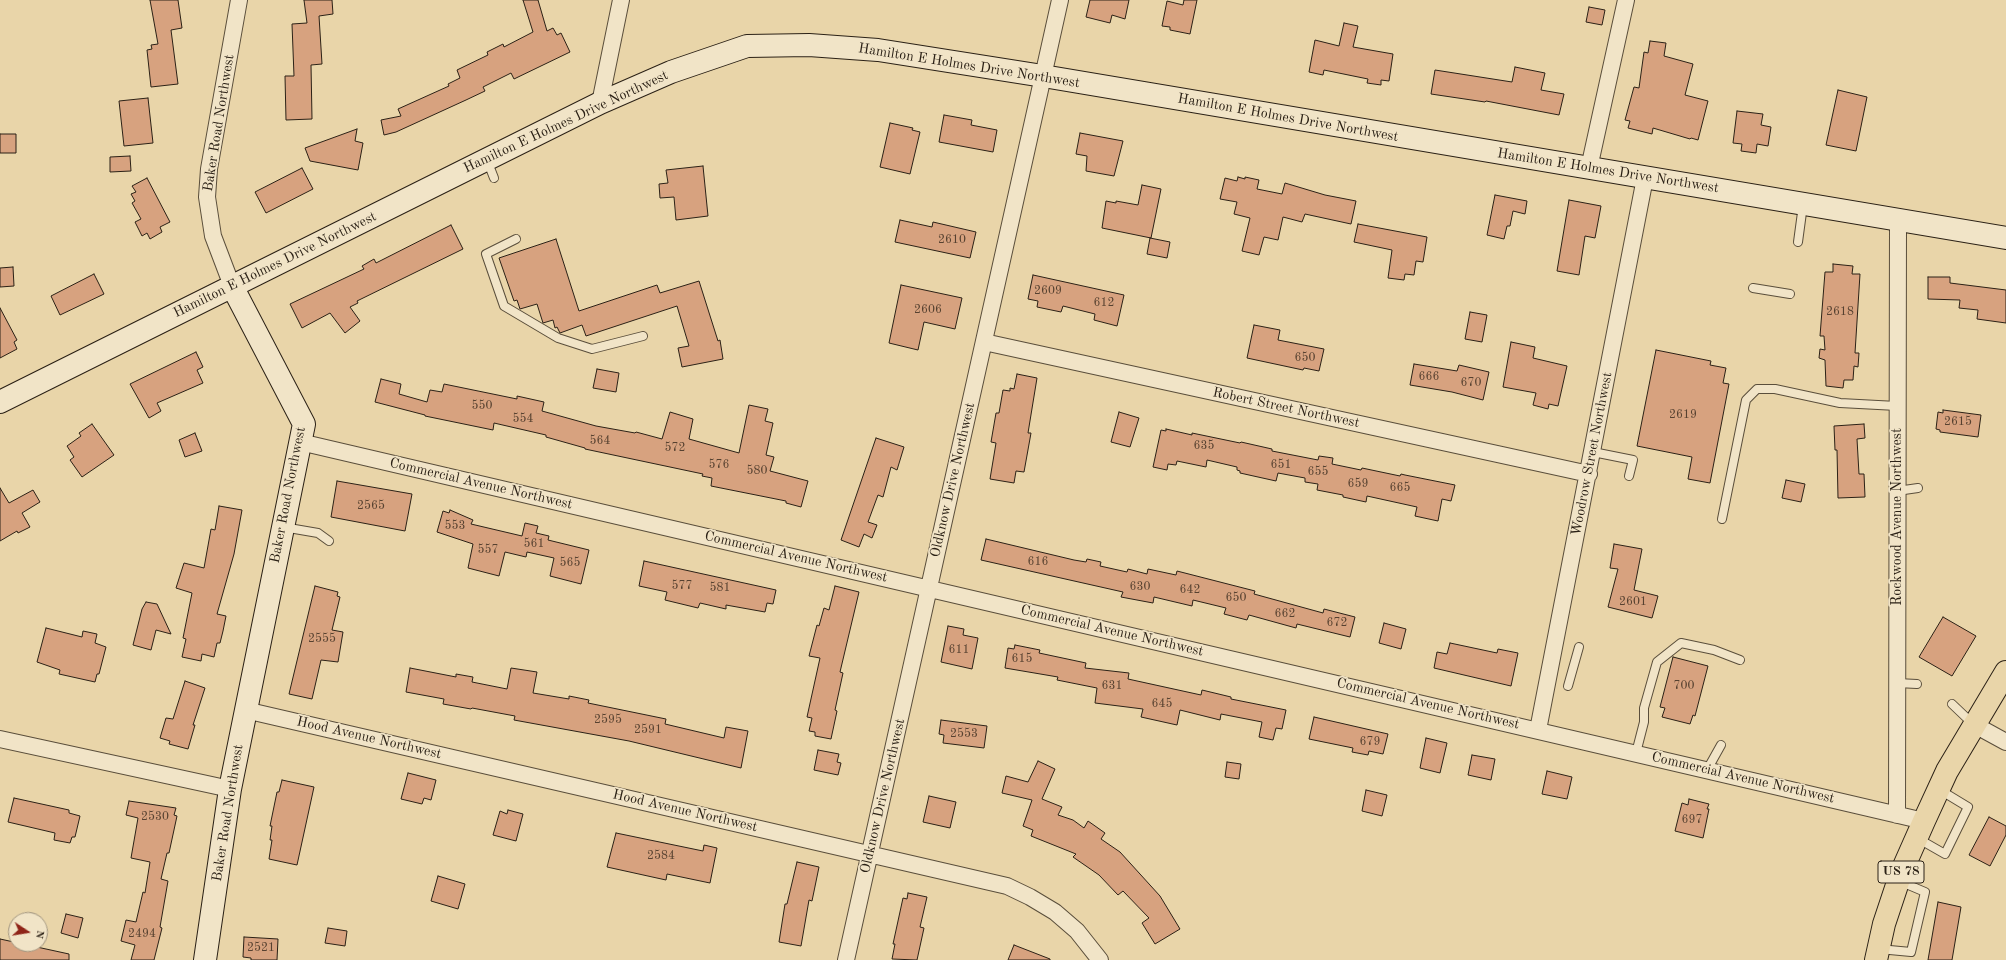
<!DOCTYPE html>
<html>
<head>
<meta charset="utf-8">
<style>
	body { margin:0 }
	#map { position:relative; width:2006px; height:960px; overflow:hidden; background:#e9d5a9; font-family:"Old Standard TT",serif }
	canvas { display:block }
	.north { position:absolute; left:8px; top:912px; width:40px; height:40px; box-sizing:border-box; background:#f1e4c7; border:1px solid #a29680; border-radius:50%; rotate:102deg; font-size:11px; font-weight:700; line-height:16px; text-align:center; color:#2b2116 }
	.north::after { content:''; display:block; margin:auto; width:14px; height:18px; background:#8f2418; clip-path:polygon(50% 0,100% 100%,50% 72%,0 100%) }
</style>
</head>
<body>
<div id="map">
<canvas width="2006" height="960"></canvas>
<div class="north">N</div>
</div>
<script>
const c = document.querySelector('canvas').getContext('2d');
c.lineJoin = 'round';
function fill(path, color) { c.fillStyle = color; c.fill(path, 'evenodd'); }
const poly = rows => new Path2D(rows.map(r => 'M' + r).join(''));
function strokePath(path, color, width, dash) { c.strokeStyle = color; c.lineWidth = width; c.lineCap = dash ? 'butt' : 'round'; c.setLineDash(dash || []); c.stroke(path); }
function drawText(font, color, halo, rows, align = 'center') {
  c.font = font + ' "Old Standard TT",serif'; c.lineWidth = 3.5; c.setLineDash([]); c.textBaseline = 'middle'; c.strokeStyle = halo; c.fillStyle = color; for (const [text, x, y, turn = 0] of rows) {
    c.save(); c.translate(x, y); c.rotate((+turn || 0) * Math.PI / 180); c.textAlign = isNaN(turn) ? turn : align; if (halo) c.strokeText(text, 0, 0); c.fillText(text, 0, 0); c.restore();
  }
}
const building = poly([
	[150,0,178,0,182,28,171,30,178,84,151,87,147,50,152,49,151,45,158,44,150,0],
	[304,0,332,0,333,14,319,16,322,64,311,65,312,119,286,120,285,76,294,76,292,24,307,23,304,0],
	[523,0,538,0,547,31,553,28,557,35,561,33,570,52,514,79,511,73,483,87,485,91,466,100,396,132,384,135,381,120,401,116,398,109,449,86,448,84,460,78,457,70,488,55,487,52,503,44,504,47,533,32,523,0],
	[1090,0,1129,0,1125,19,1112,15,1110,23,1086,17,1090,0],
	[1184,0,1197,0,1190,34,1170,30,1170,27,1162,26,1167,1,1183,5,1184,0],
	[1589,7,1605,10,1602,25,1586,22,1589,7],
	[1344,23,1358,26,1353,47,1393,54,1389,81,1381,80,1381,85,1367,83,1368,79,1324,70,1323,75,1309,72,1315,40,1339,46,1344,23],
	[1650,41,1666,43,1664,56,1693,64,1685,95,1708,101,1698,140,1691,138,1690,139,1653,128,1652,134,1628,128,1630,121,1625,120,1634,87,1639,88,1644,52,1648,53,1650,41],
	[1515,67,1545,73,1541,90,1564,94,1559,115,1486,101,1485,102,1431,94,1435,70,1512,82,1515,67],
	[1838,90,1867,97,1856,151,1826,145,1838,90],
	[148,98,153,143,124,146,119,101,148,98],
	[1737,111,1763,114,1761,125,1771,127,1768,146,1757,144,1756,153,1741,151,1742,144,1733,143,1737,111],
	[944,115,972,120,971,125,997,130,993,152,939,142,944,115],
	[890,123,913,128,912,130,920,132,910,174,880,167,890,123],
	[357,129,355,141,363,143,358,170,310,161,305,148,357,129],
	[1080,133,1123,141,1114,176,1086,171,1087,156,1076,154,1080,133],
	[0,134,16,134,16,153,0,153,0,134],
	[130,156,131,171,110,172,110,157,130,156],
	[703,166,708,216,676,220,674,197,660,198,659,184,668,183,666,170,703,166],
	[302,168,313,189,266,213,255,192,302,168],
	[1238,177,1245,179,1245,177,1259,180,1257,189,1282,194,1285,183,1325,195,1356,201,1351,224,1305,214,1302,222,1283,217,1278,240,1264,237,1259,255,1242,251,1250,218,1234,214,1237,202,1220,199,1225,178,1237,181,1238,177],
	[147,178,170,222,160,227,162,232,150,239,147,233,142,236,135,222,141,219,132,203,135,201,131,194,136,192,132,186,147,178],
	[1142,185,1161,189,1151,238,1102,228,1106,201,1116,203,1116,201,1138,205,1142,185],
	[1495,195,1527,201,1525,214,1513,211,1510,226,1507,226,1504,239,1487,235,1495,195],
	[1569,200,1601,206,1595,238,1585,236,1579,275,1557,271,1569,200],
	[900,220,932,227,933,222,976,232,970,258,895,242,900,220],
	[1358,224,1427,237,1423,262,1416,261,1414,275,1405,274,1404,280,1388,278,1392,250,1354,242,1358,224],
	[451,225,463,249,357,301,358,303,350,307,360,321,345,333,330,313,302,328,290,304,364,269,362,266,374,259,376,263,451,225],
	[1150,238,1170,242,1167,258,1147,254,1150,238],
	[556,239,579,311,657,285,660,293,699,281,718,341,720,340,723,359,682,367,678,348,689,346,677,306,586,336,582,325,560,333,557,327,555,328,553,320,543,323,537,304,520,309,517,300,514,301,499,258,556,239],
	[1833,264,1853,266,1852,274,1860,274,1855,353,1859,353,1858,367,1854,366,1853,380,1844,380,1843,388,1826,386,1825,360,1819,358,1820,349,1825,350,1824,336,1820,336,1825,272,1833,272,1833,264],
	[13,267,14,286,0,287,0,268,13,267],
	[94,274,104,294,60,315,51,296,94,274],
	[1033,275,1124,295,1117,326,1094,320,1095,314,1063,306,1061,312,1037,307,1038,301,1028,299,1033,275],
	[1928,277,1950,277,1950,283,2006,290,2006,323,1977,319,1978,310,1959,308,1960,300,1928,299,1928,277],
	[901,285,962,298,955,329,924,322,918,350,889,343,901,285],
	[0,308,17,340,14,342,17,349,0,358,0,308],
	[1470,312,1487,315,1482,342,1465,339,1470,312],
	[1254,325,1280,330,1278,340,1324,349,1319,371,1304,368,1303,370,1247,358,1254,325],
	[1511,342,1535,347,1533,358,1567,366,1558,406,1549,404,1548,409,1533,405,1536,393,1503,387,1511,342],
	[1656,350,1711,361,1710,365,1726,368,1723,383,1729,384,1710,483,1688,479,1692,457,1637,446,1656,350],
	[196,352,203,367,197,370,203,383,157,403,161,411,149,418,130,384,196,352],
	[1414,364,1457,371,1459,365,1489,372,1483,400,1452,392,1410,385,1414,364],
	[597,369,619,373,616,392,593,388,597,369],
	[1017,374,1037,378,1028,433,1031,433,1024,472,1016,471,1014,483,990,479,996,443,991,442,996,413,999,413,1003,390,1010,391,1010,388,1014,389,1017,374],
	[381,379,401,384,399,394,427,402,430,390,442,392,444,384,517,399,517,396,544,402,542,411,596,426,635,433,636,432,662,439,670,412,693,419,689,439,739,453,749,405,768,409,765,421,773,423,766,455,774,457,770,471,808,481,801,507,786,503,786,501,711,486,712,478,702,476,703,474,585,449,585,448,546,437,546,435,494,423,493,430,425,416,425,415,375,402,381,379],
	[1943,410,1981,415,1978,437,1940,432,1940,430,1936,429,1938,412,1943,413,1943,410],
	[1119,412,1139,418,1130,447,1111,442,1119,412],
	[92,424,114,455,82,477,70,460,74,457,67,446,81,436,79,433,92,424],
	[1864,424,1865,438,1857,439,1859,474,1864,474,1865,497,1838,498,1837,450,1835,450,1834,426,1864,424],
	[1166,429,1192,435,1192,433,1240,443,1241,442,1272,449,1272,451,1318,460,1319,456,1333,458,1332,464,1361,470,1362,468,1400,476,1401,474,1405,475,1455,485,1451,501,1442,499,1438,521,1415,516,1417,507,1367,496,1366,502,1343,497,1343,495,1317,490,1318,484,1305,482,1305,478,1278,473,1276,481,1240,473,1240,471,1237,470,1237,467,1207,460,1206,467,1177,461,1176,465,1168,464,1167,470,1153,467,1161,430,1166,431,1166,429],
	[195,433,202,451,185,457,179,440,195,433],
	[876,438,904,447,897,470,891,467,883,497,878,495,868,522,877,525,872,538,864,534,859,547,841,540,876,438],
	[1786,480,1805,484,1801,502,1782,498,1786,480],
	[337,481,412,494,405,531,331,517,337,481],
	[0,488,9,503,33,490,40,502,22,513,30,527,18,533,17,531,0,541,0,488],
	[219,506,242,510,234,554,217,614,226,616,223,631,220,643,217,643,214,657,202,654,201,661,182,657,186,639,183,638,192,593,176,588,184,563,204,568,211,529,215,530,219,506],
	[450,510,473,520,471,524,522,536,525,523,538,526,536,533,549,536,548,540,589,550,581,584,550,576,554,558,527,552,526,557,505,552,499,576,468,568,473,544,437,532,443,511,449,513,450,510],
	[986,539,1074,560,1086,562,1087,559,1101,562,1100,566,1127,572,1128,569,1147,574,1148,569,1176,575,1177,571,1255,591,1254,594,1323,613,1324,609,1355,617,1350,637,1297,624,1296,628,1249,615,1247,620,1224,614,1226,608,1193,600,1192,606,1154,597,1153,603,1121,597,1123,592,981,560,986,539],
	[1614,544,1642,549,1634,590,1658,596,1652,618,1608,607,1618,569,1610,568,1614,544],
	[644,561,776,590,773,604,767,603,765,612,726,605,726,609,700,603,698,608,665,600,667,592,639,586,644,561],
	[315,586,338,592,337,596,340,597,332,630,343,632,338,662,321,660,312,699,289,694,315,586],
	[835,586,859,592,840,672,843,673,835,710,837,711,831,739,815,736,815,732,809,731,812,718,807,717,820,658,809,656,817,625,819,626,824,608,829,610,835,586],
	[146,602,157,604,171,634,156,630,151,650,133,645,142,609,146,602],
	[1943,617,1976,636,1952,676,1919,657,1943,617],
	[1384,623,1406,629,1401,649,1379,643,1384,623],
	[948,626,964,629,963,635,978,638,972,669,941,662,948,626],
	[46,628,82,637,83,631,97,634,95,643,106,647,99,674,97,674,95,682,59,674,60,670,37,662,46,628],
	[1450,643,1497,653,1498,649,1518,653,1511,686,1434,668,1437,652,1447,654,1450,643],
	[1015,645,1040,650,1039,653,1086,663,1085,668,1129,673,1128,679,1201,695,1202,690,1231,697,1231,699,1286,710,1282,729,1276,728,1273,740,1259,737,1262,722,1221,714,1220,720,1180,710,1177,725,1141,717,1143,709,1095,703,1097,688,1057,680,1058,677,1005,668,1008,648,1014,649,1015,645],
	[1673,657,1708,666,1695,716,1693,715,1690,724,1662,717,1665,708,1660,707,1673,657],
	[410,668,456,677,456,674,473,677,472,682,507,689,511,668,537,672,533,693,569,699,569,696,589,700,588,703,666,719,665,724,724,738,726,727,748,731,741,768,629,741,514,720,515,716,472,708,471,709,443,704,444,699,406,692,410,668],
	[185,681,205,688,193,725,195,725,188,749,169,744,170,741,160,738,166,718,173,719,185,681],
	[1314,717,1388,734,1383,754,1369,751,1368,755,1352,752,1353,748,1309,739,1314,717],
	[941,720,987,726,984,748,943,743,944,735,939,734,941,720],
	[1426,738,1447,743,1440,773,1420,768,1426,738],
	[818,750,839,754,837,762,841,763,838,775,814,770,818,750],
	[1472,755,1495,759,1491,780,1468,775,1472,755],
	[1038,761,1055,769,1042,799,1062,807,1058,815,1073,820,1084,828,1088,821,1105,833,1101,839,1120,852,1160,896,1180,929,1155,944,1142,923,1149,918,1123,891,1118,895,1099,875,1073,857,1076,854,1031,836,1033,830,1023,826,1032,800,1002,793,1006,776,1028,782,1038,761],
	[1227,762,1241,764,1239,779,1225,777,1227,762],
	[1547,771,1572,777,1567,799,1542,794,1547,771],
	[408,773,436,780,431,800,424,798,422,804,401,799,408,773],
	[282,780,314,787,297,865,269,859,272,840,270,840,272,826,270,826,277,792,279,792,282,780],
	[1366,790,1387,795,1382,816,1362,811,1366,790],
	[929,796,956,802,950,828,923,822,929,796],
	[14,798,69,810,69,813,80,816,75,837,72,837,70,843,54,840,55,833,8,822,14,798],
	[1689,799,1709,804,1707,809,1709,809,1703,838,1675,831,1682,803,1688,805,1689,799],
	[129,801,176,808,174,815,177,816,169,853,167,853,161,879,168,881,160,927,162,928,154,960,131,960,135,945,121,941,126,920,136,922,143,892,145,893,150,862,131,858,138,818,126,815,129,801],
	[508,810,523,814,516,841,493,835,500,811,507,814,508,810],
	[1989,817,2006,826,2006,835,1990,866,1969,855,1989,817],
	[616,833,703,851,704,845,717,848,710,883,667,874,666,880,607,867,616,833],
	[797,862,819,867,812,901,809,900,801,946,779,942,785,904,787,904,797,862],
	[438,876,465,884,458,909,431,901,438,876],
	[908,893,927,897,920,927,924,928,917,960,892,959,895,944,893,944,903,898,907,899,908,893],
	[1938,902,1961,907,1952,960,1928,960,1938,902],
	[66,914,83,918,78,938,61,933,66,914],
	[328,928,347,931,345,946,325,943,328,928],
	[244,937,278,939,277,960,251,960,251,958,243,957,244,937],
	[0,939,69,954,69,960,0,960,0,939],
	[1014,945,1050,959,1050,960,1008,960,1014,945]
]);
const lane = poly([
	[487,160,494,178],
	[516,239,486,254,504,306,558,338,592,349,643,336],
	[1798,242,1803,205],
	[1753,288,1790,294],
	[1593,452,1633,460,1629,476],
	[1897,491,1918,488],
	[1722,519,1746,400,1757,389,1775,389,1840,403,1897,406],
	[283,527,318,533,329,541],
	[1897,683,1917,684],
	[1568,686,1579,647],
	[1952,704,1973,724],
	[1636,753,1644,722,1644,708,1657,662,1681,643,1714,650,1740,660],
	[1707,770,1721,745],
	[1917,838,1945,854,1968,807,1940,790],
	[1879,949,1911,952,1925,892,1899,881]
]);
const street = poly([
	[600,103,621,0],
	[1589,168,1626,0],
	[232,286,213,236,207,197,209,169,239,0],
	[984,342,1589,474],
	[300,442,1924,821],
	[245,710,1007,886,1030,897,1055,912,1077,931,1100,960],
	[1973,724,2006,742],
	[1538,730,1645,178],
	[0,739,230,789],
	[1897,815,1898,220],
	[846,960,1060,0]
]);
const secondary = poly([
	[0,402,600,103,671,72,747,46,809,45,878,50,1043,76,2006,238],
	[205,960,230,789,304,424,232,286]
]);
const primary = poly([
	[1876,960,1884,924,1901,873,1924,821,1947,771,2006,672]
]);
const numberNames = [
	["2610",952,240],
	["2609",1048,291],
	["612",1104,303],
	["2606",928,310],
	["2618",1840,312],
	["650",1305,358],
	["666",1429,377],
	["670",1471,383],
	["550",482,406],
	["2619",1683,415],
	["554",523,419],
	["2615",1958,422],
	["564",600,441],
	["635",1204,446],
	["572",675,448],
	["576",719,465],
	["651",1281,465],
	["580",757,471],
	["655",1318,472],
	["659",1358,484],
	["665",1400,488],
	["2565",371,506],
	["553",455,526],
	["561",534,544],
	["557",488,550],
	["616",1038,562],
	["565",570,563],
	["577",682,586],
	["630",1140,587],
	["581",720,588],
	["642",1190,590],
	["650",1236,598],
	["2601",1633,602],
	["662",1285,614],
	["672",1337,623],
	["2555",322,639],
	["611",959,650],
	["615",1022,659],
	["631",1112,686],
	["700",1684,686],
	["645",1162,704],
	["2595",608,720],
	["2591",648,730],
	["2553",964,734],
	["679",1370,742],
	["2530",155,817],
	["697",1692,820],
	["2584",661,856],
	["2494",142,934],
	["2521",261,948]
];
const shields = [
	[1901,872,46]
];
const shieldNames = [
	["US 78",1901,872]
];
const streetNames = [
	["Hamilton E Holmes Drive Northwest",969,66,9],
	["Hamilton E Holmes Drive Northwest",1288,118,10],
	["Hamilton E Holmes Drive Northwest",566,122,-25],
	["Baker Road Northwest",219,123,-81],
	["Hamilton E Holmes Drive Northwest",1608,171,9],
	["Hamilton E Holmes Drive Northwest",275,265,-26],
	["Robert Street Northwest",1286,408,12],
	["Woodrow Street Northwest",1592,454,-79],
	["Oldknow Drive Northwest",953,480,-77],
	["Commercial Avenue Northwest",481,484,13],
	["Baker Road Northwest",288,495,-79],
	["Rockwood Avenue Northwest",1897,517,-90],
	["Commercial Avenue Northwest",796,557,13],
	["Commercial Avenue Northwest",1112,631,13],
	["Commercial Avenue Northwest",1428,704,13],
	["Hood Avenue Northwest",369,738,13],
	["Commercial Avenue Northwest",1743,778,13],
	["Oldknow Drive Northwest",883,796,-77],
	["Hood Avenue Northwest",685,811,13],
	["Baker Road Northwest",228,813,-81]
];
fill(building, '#d7a27f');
strokePath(building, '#2b2116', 1);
strokePath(lane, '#5a4e3b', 10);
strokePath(street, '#5a4e3b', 18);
strokePath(secondary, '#2b2116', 24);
strokePath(primary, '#2b2116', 24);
strokePath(lane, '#f1e4c7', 8);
strokePath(street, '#f1e4c7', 16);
strokePath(secondary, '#f1e4c7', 22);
strokePath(primary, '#e9d5a9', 22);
drawText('12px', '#564130', null, numberNames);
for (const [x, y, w] of shields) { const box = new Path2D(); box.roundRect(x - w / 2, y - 11, w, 22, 3); c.fillStyle = '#f1e4c7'; c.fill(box); strokePath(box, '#2b2116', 1); }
drawText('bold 13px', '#2b2116', null, shieldNames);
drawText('14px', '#2b2116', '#f1e4c7', streetNames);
</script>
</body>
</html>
